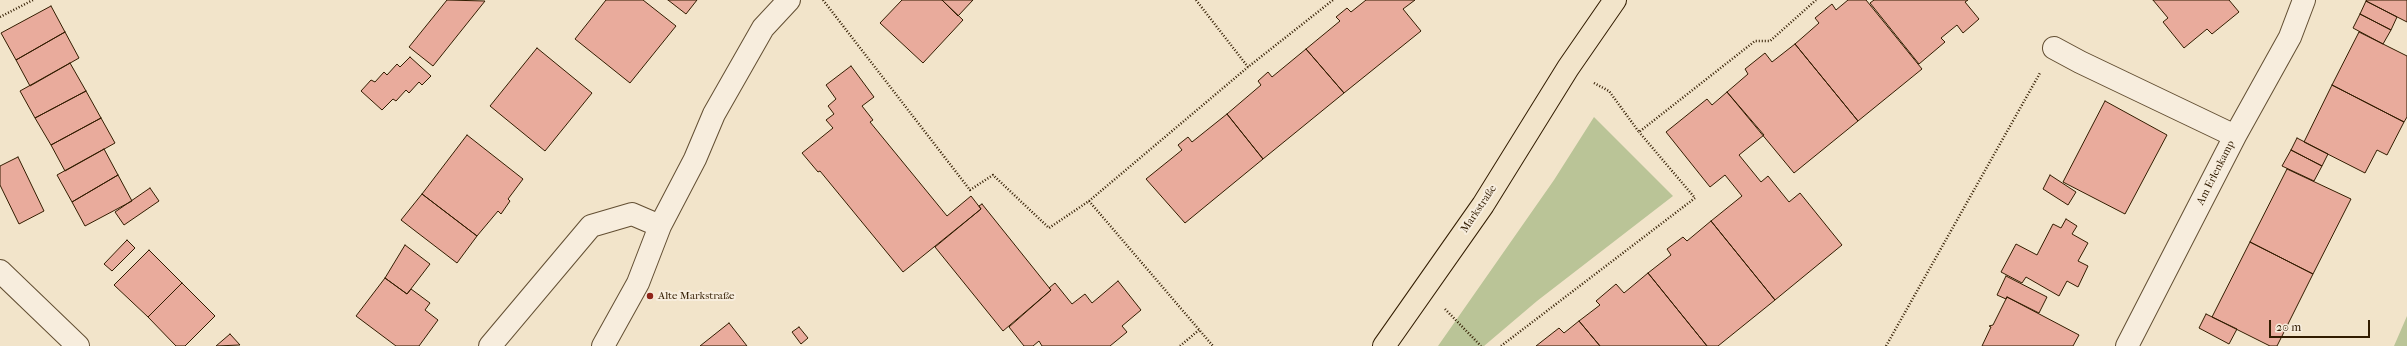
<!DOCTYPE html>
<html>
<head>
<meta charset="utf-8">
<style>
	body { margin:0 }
	#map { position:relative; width:2407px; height:346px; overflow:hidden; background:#f2e4ca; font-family:"IM FELL French Canon",serif }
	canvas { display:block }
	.scale { position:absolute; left:2269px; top:320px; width:101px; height:18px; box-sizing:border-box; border:2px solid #321c00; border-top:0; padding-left:5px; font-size:12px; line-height:14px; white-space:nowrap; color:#321c00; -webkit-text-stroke:3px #f7eddd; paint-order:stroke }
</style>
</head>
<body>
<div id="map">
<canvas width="2407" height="346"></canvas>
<div class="scale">20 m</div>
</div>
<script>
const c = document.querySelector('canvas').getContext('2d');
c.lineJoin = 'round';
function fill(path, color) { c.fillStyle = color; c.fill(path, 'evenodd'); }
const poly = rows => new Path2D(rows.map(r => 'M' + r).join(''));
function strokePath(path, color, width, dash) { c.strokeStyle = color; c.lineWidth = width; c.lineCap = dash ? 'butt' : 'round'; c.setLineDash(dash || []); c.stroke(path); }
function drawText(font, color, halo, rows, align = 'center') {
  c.font = font + ' "IM FELL French Canon",serif'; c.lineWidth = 4; c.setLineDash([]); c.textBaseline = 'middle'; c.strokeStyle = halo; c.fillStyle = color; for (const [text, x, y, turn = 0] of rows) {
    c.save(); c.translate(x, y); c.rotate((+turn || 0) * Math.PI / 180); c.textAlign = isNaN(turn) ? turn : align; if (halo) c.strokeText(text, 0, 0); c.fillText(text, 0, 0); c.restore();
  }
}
const green = poly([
	[1594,117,1673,196,1537,301,1484,346,1438,346,1554,180],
	[2407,316,2407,346,2394,346]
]);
const building = poly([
	[447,0,485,1,433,66,409,47,447,0],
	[606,0,643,0,676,26,630,83,575,39,606,0],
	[668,0,697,0,686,14,668,0],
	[902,0,942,0,963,20,923,63,880,23,902,0],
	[942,0,973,0,958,16,942,0],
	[1366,0,1415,0,1403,9,1421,31,1344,93,1306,49,1340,21,1336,17,1347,8,1351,12,1366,0],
	[1848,0,1866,0,1922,69,1858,121,1795,44,1819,23,1815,18,1832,4,1836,10,1848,0],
	[1874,0,1968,0,1965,2,1979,19,1963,33,1957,25,1941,38,1945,42,1919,64,1870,3,1874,0],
	[2153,0,2229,0,2239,12,2212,34,2207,29,2184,48,2163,22,2168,18,2153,0],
	[2367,0,2407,0,2407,22,2366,1,2367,0],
	[2366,1,2397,17,2391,30,2360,14,2366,1],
	[51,6,65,32,16,60,1,33,51,6],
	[2360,14,2391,30,2383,44,2353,28,2360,14],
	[65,32,79,58,30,86,16,60,65,32],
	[2359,32,2407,56,2407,117,2404,122,2332,85,2359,32],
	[1795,44,1858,121,1794,173,1727,92,1748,74,1745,69,1765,53,1772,62,1795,44],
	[537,48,592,93,545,151,490,106,537,48],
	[1306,49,1344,93,1263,159,1227,114,1261,85,1258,81,1268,72,1272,77,1306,49],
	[410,57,431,76,422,85,419,82,409,93,406,90,396,101,393,99,382,110,361,91,371,80,375,82,384,72,387,75,397,64,400,67,410,57],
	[70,63,86,91,35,118,20,91,70,63],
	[851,66,874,97,862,106,873,120,870,122,947,216,971,196,981,209,903,272,820,171,818,172,802,153,833,128,826,120,834,114,828,106,836,99,826,85,851,66],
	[2332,85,2404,122,2387,155,2377,150,2365,173,2304,142,2332,85],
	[86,91,101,118,51,145,35,118,86,91],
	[1727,92,1764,135,1739,155,1761,182,1768,176,1789,202,1800,193,1842,245,1775,300,1711,221,1742,196,1725,175,1710,187,1666,132,1707,99,1712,105,1727,92],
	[2105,101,2167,135,2125,214,2063,182,2105,101],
	[1227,114,1263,159,1185,223,1146,179,1182,150,1178,145,1188,137,1192,142,1227,114],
	[101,118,115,143,65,171,51,145,101,118],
	[467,135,523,179,508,199,510,201,501,214,498,211,477,236,422,194,467,135],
	[2297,138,2328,154,2322,166,2291,150,2297,138],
	[104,149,118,175,72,202,57,175,104,149],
	[2291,150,2322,166,2314,181,2282,166,2291,150],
	[18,157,44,211,19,224,0,185,0,166,18,157],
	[2287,169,2351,199,2313,274,2250,242,2287,169],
	[118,175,132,201,85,226,72,202,118,175],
	[2050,175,2076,192,2068,205,2043,189,2050,175],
	[150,188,159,201,124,225,115,212,150,188],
	[422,194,477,236,457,263,401,220,422,194],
	[982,204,1051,290,1003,331,935,247,981,209,979,206,982,204],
	[2066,219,2077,226,2072,234,2088,243,2078,261,2088,266,2078,287,2067,281,2059,296,2026,277,2022,283,2001,272,2016,244,2037,255,2053,224,2061,228,2066,219],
	[1711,221,1775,300,1718,346,1707,346,1648,273,1671,255,1667,249,1683,237,1687,241,1711,221],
	[127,240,135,248,112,271,104,264,127,240],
	[2250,242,2313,274,2277,346,2270,346,2212,317,2250,242],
	[405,245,430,264,407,294,385,278,405,245],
	[149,250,182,283,148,317,114,285,149,250],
	[1648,273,1707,346,1600,346,1579,321,1600,305,1596,301,1616,284,1624,293,1648,273],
	[2006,276,2047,297,2039,313,2007,297,2006,299,1997,295,2006,276],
	[385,278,407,294,411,289,430,303,425,310,438,320,419,346,396,346,356,316,385,278],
	[1118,281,1141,310,1122,326,1127,332,1110,346,1042,346,1039,341,1033,346,1024,346,1009,327,1051,290,1049,288,1055,283,1072,304,1085,294,1092,303,1118,281],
	[182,283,215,316,185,346,176,346,148,317,182,283],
	[2007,297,2079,335,2073,346,1982,346,1991,327,1989,326,1993,325,2007,297],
	[2206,314,2237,329,2229,344,2199,328,2206,314],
	[1579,321,1600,346,1536,346,1559,328,1564,333,1579,321],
	[729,323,747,346,700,346,729,323],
	[799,327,808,338,801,344,792,332,799,327],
	[230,334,240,345,216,346,230,334]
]);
const path = poly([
	[823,0,970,190,993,175,1049,228,1089,201,1248,67,1333,0],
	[1196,0,1248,67],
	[0,17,33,0],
	[1594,83,1609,91,1639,132,1755,41,1770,41,1816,0],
	[1089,201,1213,346],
	[1445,309,1481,346],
	[1180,346,1199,330],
	[1501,346,1695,198,1639,132],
	[1886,346,2040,73]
]);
const minor = poly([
	[2054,48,2080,62,2235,136],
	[0,271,78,346],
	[490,346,591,226,632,214,660,226],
	[603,346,638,283,660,226,695,159,714,114,763,28,789,0],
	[2127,346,2235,136,2290,37,2304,0]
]);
const major = poly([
	[1384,346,1483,205,1568,68,1615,0]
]);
const markers = [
	[650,296,4,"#8f2418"]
];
const streetNames = [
	["Am Erlenkamp",2216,173,-63],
	["Markstraße",1479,209,-56]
];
const poiNames = [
	["Alte Markstraße",658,296]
];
fill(green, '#bac497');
fill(building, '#e9ab9c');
strokePath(building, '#321c00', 1);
strokePath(minor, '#624e32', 24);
strokePath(major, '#321c00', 24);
strokePath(path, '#321c00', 2.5, [1, 2]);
strokePath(minor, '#f7eddd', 22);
strokePath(major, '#f2e4ca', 22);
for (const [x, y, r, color] of markers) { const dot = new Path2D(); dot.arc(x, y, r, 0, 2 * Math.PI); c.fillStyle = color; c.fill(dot); strokePath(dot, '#f7eddd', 1.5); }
drawText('11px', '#321c00', '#f7eddd', streetNames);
drawText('11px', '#321c00', '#f7eddd', poiNames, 'left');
</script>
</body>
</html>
